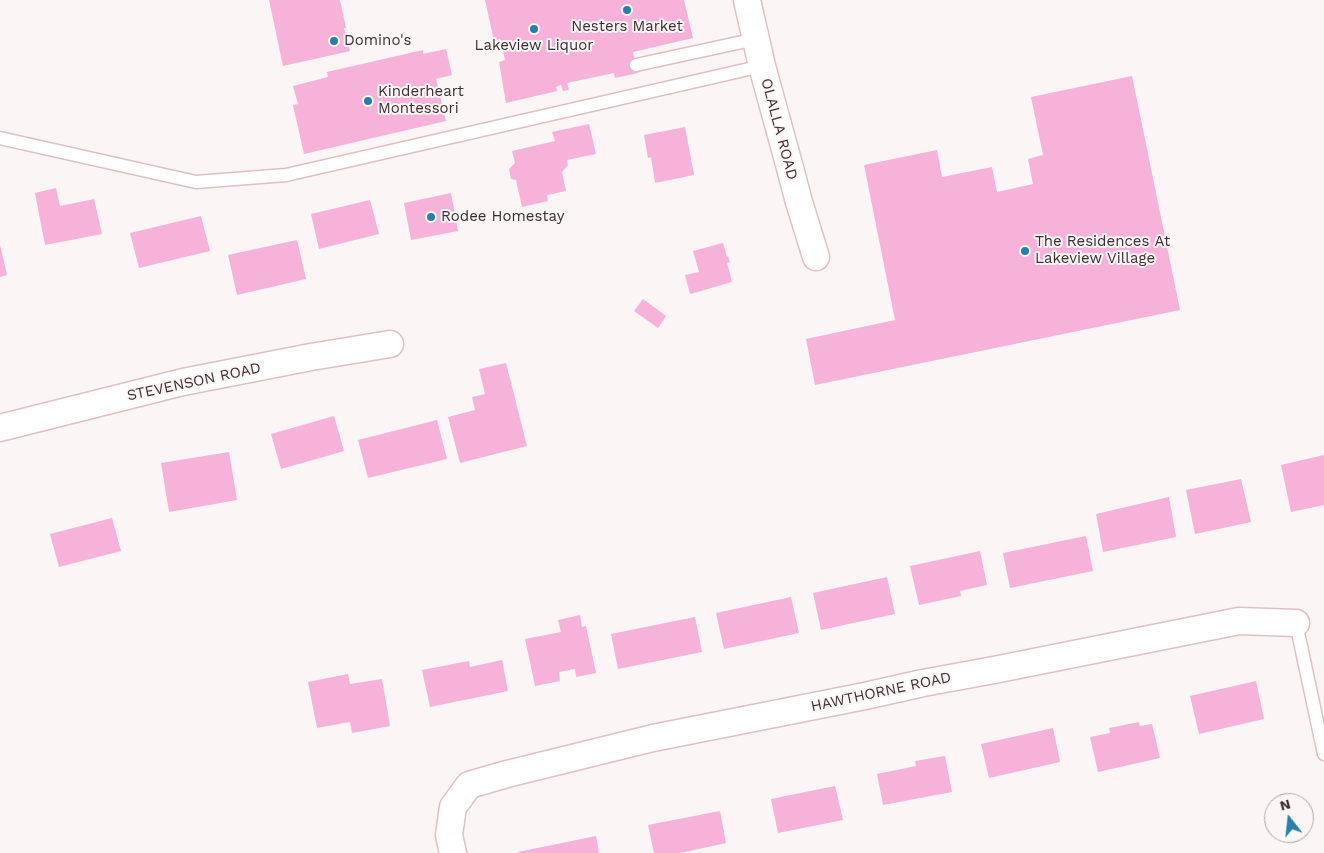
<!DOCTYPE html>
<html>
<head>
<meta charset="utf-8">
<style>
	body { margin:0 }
	#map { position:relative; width:1324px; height:853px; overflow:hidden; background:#fbf5f5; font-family:"Work Sans",sans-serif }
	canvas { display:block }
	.north { position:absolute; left:1264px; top:793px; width:50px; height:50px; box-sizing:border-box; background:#fbf5f5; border:1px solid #aea6a7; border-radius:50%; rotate:344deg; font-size:14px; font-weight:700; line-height:20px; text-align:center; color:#3b3031 }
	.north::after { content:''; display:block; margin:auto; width:18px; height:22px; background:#2680ae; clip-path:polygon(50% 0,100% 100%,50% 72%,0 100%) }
</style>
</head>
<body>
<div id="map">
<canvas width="1324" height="853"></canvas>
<div class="north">N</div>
</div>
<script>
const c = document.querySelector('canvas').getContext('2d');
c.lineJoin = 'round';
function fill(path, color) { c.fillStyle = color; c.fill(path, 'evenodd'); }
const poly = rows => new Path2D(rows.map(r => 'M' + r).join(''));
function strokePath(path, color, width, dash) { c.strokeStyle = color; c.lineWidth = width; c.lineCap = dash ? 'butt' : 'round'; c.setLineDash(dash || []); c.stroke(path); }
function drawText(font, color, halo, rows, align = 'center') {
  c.font = font + ' "Work Sans",sans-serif'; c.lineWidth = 4; c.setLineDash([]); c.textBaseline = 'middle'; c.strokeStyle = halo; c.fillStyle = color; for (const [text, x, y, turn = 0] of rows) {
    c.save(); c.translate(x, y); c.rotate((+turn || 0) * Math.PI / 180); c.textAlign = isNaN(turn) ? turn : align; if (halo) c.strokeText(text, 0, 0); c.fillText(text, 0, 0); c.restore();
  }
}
const building = poly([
	[269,0,340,0,346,28,344,28,350,51,283,66],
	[485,0,684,0,693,38,633,52,638,73,615,78,614,73,567,83,569,90,563,91,561,85,556,87,557,91,506,103,499,62,505,60,500,39,494,41],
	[446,49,452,75,436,79,446,121,304,154,293,105,298,104,293,86,328,77,327,72,423,50,423,54],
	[1132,76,1180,310,815,385,806,339,895,320,864,165,937,150,942,177,992,167,997,192,1033,184,1028,159,1043,155,1031,97],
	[589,124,596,154,567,160,568,165,562,172,566,191,547,195,548,201,522,207,516,180,511,179,509,169,515,163,512,151,555,141,552,132],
	[685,127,694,175,655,183,651,157,648,158,644,135],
	[56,188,60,206,94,199,102,234,45,245,35,193],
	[451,193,458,231,411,240,404,203],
	[370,200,379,234,319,249,311,214],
	[201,216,210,251,139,268,130,233],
	[297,240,306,279,237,295,228,255],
	[723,243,727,257,728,256,730,262,727,263,732,282,690,294,685,275,699,272,693,251],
	[0,245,7,275,0,277],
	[643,299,666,316,658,328,634,311],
	[506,363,527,446,460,463,448,417,475,410,472,397,485,394,479,369],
	[334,416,344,451,281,469,271,434],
	[437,420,447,459,368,478,358,440],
	[229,452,237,500,169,512,161,463],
	[1324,455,1324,505,1291,512,1281,465],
	[1241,479,1251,522,1195,534,1186,490],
	[1169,497,1176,537,1103,552,1096,514],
	[112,518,121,551,59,567,50,534],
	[1086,536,1093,571,1010,588,1003,553],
	[980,551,987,585,960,591,961,596,919,605,910,566],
	[887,577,895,614,821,630,813,593],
	[791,597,799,633,724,649,716,613],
	[580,615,582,627,586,626,596,673,576,677,575,669,559,672,560,681,535,686,525,639,561,632,558,620],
	[695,617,702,652,618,669,611,634],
	[502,660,508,691,430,707,422,670,469,661,470,667],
	[348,674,350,684,382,679,390,726,352,733,350,722,317,728,308,682],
	[1256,681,1264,719,1199,734,1190,696],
	[1139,722,1140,726,1152,724,1160,758,1098,772,1090,737,1110,733,1109,728],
	[1053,728,1060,762,989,778,981,744],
	[945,756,952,792,883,805,877,774,916,766,915,761],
	[835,786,843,820,778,833,771,799],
	[720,811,726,843,680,853,654,853,648,825],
	[596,836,599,853,519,853,518,852]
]);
const lane = poly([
	[636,65,756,39],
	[0,138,196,182,286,175,762,66],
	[1296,623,1324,754]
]);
const street = poly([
	[747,0,762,66,790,168,799,202,816,257],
	[0,428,183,382,311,357,390,344],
	[453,853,449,835,453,807,469,785,507,774,653,738,865,696,923,683,994,670,1239,621,1296,623]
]);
const markers = [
	[627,10,5,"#2680ae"],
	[534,29,5,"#2680ae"],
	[334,41,5,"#2680ae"],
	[368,101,5,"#2680ae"],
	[431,217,5,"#2680ae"],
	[1025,251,5,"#2680ae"]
];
const poiNames = [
	["Nesters Market",627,27,"center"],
	["Domino's",344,41],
	["Lakeview Liquor",534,46,"center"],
	["Kinderheart",378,92],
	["Montessori",378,109],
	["Rodee Homestay",441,217],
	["The Residences At",1035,242],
	["Lakeview Village",1035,259]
];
const streetNames = [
	["OLALLA ROAD",779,129,75],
	["STEVENSON ROAD",194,382,-12],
	["HAWTHORNE ROAD",881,692,-12]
];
fill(building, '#f6b2d9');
strokePath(lane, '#dfc1c4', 15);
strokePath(street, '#dfc1c4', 29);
strokePath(lane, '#fff', 12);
strokePath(street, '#fff', 26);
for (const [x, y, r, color] of markers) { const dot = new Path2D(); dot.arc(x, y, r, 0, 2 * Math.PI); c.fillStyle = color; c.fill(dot); strokePath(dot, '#fbf5f5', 2); }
drawText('15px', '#3b3031', '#fbf5f5', poiNames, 'left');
drawText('15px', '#3b3031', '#fbf5f5', streetNames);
</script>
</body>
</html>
